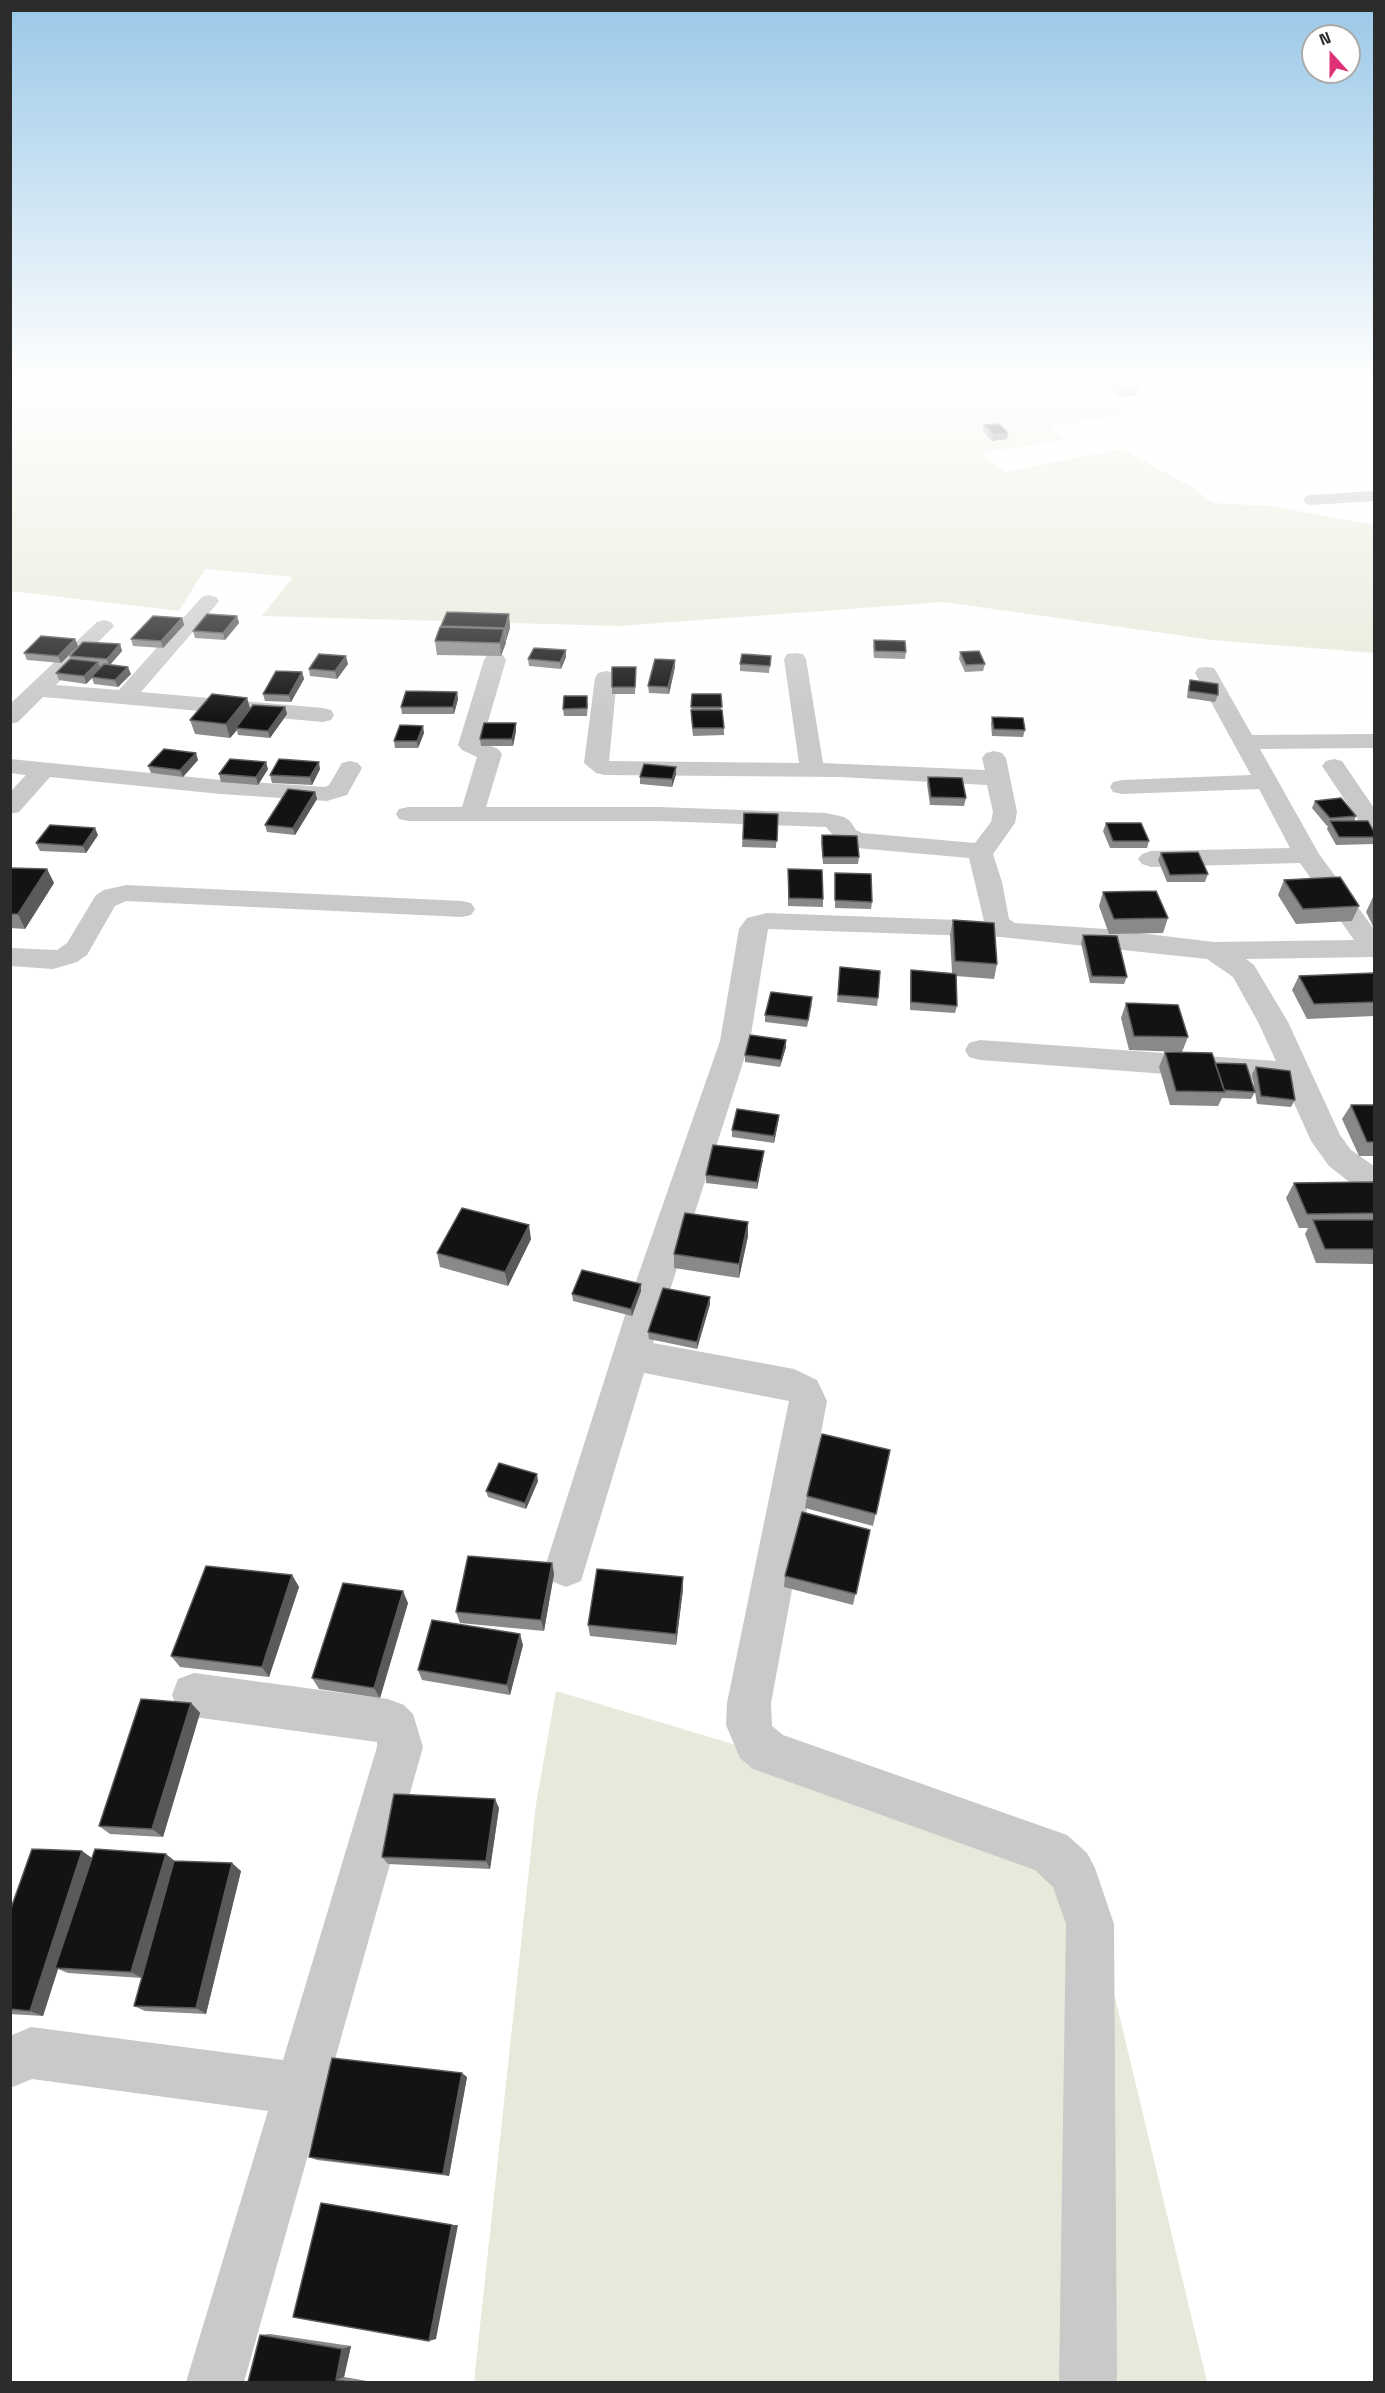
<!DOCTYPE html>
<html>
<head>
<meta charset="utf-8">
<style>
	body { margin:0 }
	#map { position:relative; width:1385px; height:2393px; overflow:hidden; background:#fff; font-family:"Space Grotesk",sans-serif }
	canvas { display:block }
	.frame { position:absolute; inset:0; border:12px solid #2c2c2c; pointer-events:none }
	.north { position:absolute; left:1301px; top:24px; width:60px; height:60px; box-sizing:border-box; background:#fff; border:2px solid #ababab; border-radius:50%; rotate:339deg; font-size:16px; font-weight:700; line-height:24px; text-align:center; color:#2c2c2c }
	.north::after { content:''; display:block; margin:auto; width:21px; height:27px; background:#df3276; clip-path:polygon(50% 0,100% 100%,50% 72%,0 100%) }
</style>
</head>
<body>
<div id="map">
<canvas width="1385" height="2393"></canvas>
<div class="frame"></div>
<div class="north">N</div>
</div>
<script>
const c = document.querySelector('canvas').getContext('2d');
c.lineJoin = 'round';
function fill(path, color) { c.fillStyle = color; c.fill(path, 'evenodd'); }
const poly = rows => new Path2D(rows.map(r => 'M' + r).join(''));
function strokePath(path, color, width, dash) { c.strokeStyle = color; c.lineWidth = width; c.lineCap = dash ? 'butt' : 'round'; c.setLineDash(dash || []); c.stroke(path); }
const green = poly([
	[11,385,1113,385,1093,390,1131,413,1051,427,1064,440,980,453,1005,472,1122,449,1192,487,1212,503,1270,506,1374,525,1374,653,1212,640,944,602,619,626,262,616,293,577,205,569,179,611,11,591],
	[556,1691,1056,1841,1092,1901,1207,2382,474,2382,536,1804]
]);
const street = poly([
	[1362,385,1374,385,1374,393,1369,392,1362,385],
	[1374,491,1374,501,1312,505,1306,504,1303,500,1306,496,1312,495,1374,491],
	[209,595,216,597,219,601,216,605,141,692,323,708,331,710,334,715,331,720,323,722,43,697,18,722,10,724,10,704,97,622,104,620,111,622,114,626,56,685,119,690,202,597,209,595],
	[795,653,803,654,806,659,823,763,985,770,982,758,986,753,994,751,1002,753,1006,758,1017,812,1015,823,993,854,1002,882,1009,919,1015,923,1106,929,1214,942,1354,940,1300,863,1151,867,1142,864,1138,859,1142,854,1151,851,1290,848,1259,789,1122,794,1113,792,1110,787,1113,782,1122,780,1251,775,1195,673,1198,668,1206,667,1214,668,1217,673,1252,735,1374,734,1374,748,1260,749,1319,854,1374,929,1374,957,1246,959,1254,965,1288,1022,1340,1135,1351,1150,1374,1166,1374,1195,1362,1192,1329,1166,1311,1141,1285,1083,980,1060,969,1057,965,1050,969,1043,980,1040,1276,1061,1258,1022,1233,977,1207,959,1001,937,768,929,750,1041,653,1343,794,1369,817,1380,827,1401,771,1703,772,1726,783,1735,1067,1835,1087,1853,1095,1868,1114,1924,1117,2382,1059,2382,1066,1924,1053,1887,1035,1870,753,1769,740,1758,726,1725,727,1703,789,1401,644,1373,581,1581,566,1587,551,1581,545,1567,633,1290,720,1041,739,929,747,918,767,913,984,921,969,858,857,848,837,840,826,827,658,821,408,821,399,819,396,814,399,809,408,807,462,807,477,757,462,750,458,745,484,660,487,655,495,654,503,655,506,660,482,742,498,749,502,754,486,807,658,807,826,813,844,817,850,821,856,830,862,833,975,843,991,822,993,812,987,785,840,777,604,775,596,773,584,763,595,678,598,673,606,671,614,673,617,678,609,761,799,763,784,659,787,654,795,653],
	[10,759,221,780,325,787,329,785,342,763,350,761,358,763,362,768,347,795,327,801,221,794,50,777,19,812,10,814,10,792,26,775,10,773,10,759],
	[1334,759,1342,761,1374,808,1374,832,1365,830,1322,766,1326,761,1334,759],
	[126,885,462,901,471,903,475,909,471,915,462,917,126,901,115,906,87,955,77,962,53,969,10,966,10,948,57,950,67,943,96,895,104,890,126,885],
	[194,1673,388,1699,404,1705,413,1714,423,1747,244,2382,186,2382,268,2111,32,2079,10,2088,10,2036,31,2027,283,2060,377,1747,377,1742,194,1717,178,1711,172,1695,178,1679,194,1673]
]);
const wall = poly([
	[1109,385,1133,385,1139,389,1137,395,1120,397,1108,389],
	[984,425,1007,439,992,441,983,431],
	[509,614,510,628,501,656,437,655,435,641,442,627,441,626],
	[237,616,239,623,225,640,195,638,193,631],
	[182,618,184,625,163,648,133,646,131,639],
	[75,639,78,646,61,663,27,660,24,653],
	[874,640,906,652,905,659,874,658,873,647],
	[120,644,122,651,110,665,131,674,118,687,94,684,92,678,86,684,59,680,56,673,71,660,70,656],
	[960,652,985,664,983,671,965,672,959,659],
	[771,656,769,673,740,671,740,664],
	[566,657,561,669,529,666,528,659],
	[675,660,675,667,669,694,649,693,648,686],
	[348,664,337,679,310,676,309,669],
	[302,672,304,679,291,702,265,701,263,694],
	[636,674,635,694,612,694,612,687],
	[1190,680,1218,695,1215,702,1187,698,1188,687],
	[457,692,458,699,454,714,402,714,401,707],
	[692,694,721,694,721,710,724,728,724,735,693,736,691,718],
	[247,698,250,709,285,707,287,714,270,738,238,735,237,730,230,738,195,734,190,720],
	[588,703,587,716,564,716,563,709],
	[992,717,1025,730,1023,737,992,736,991,724],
	[516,731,513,746,481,746,480,739],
	[424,733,418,748,395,748,394,741],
	[198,760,183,777,151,773,148,766],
	[268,769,258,785,221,782,219,774],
	[320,769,312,785,272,783,270,775],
	[676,774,672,787,640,784,640,777],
	[928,777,966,798,964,806,930,805,927,784],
	[315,792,317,799,295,835,267,832,265,825],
	[1315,801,1356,816,1354,821,1374,832,1374,844,1336,845,1327,829,1328,826,1327,826,1312,808],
	[744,813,778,814,776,848,742,847],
	[1106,823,1149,841,1147,848,1110,848,1103,831],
	[98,835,86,853,40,851,36,843],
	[822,835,859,857,858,864,823,864,821,843],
	[1161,853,1208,874,1205,882,1167,882,1158,860],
	[10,868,47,869,54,883,25,929,10,928],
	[788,869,823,899,823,907,788,906],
	[835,873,872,902,871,909,835,908],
	[1284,880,1359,906,1352,921,1296,924,1278,895],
	[1103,892,1168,918,1163,933,1109,934,1099,906],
	[1373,897,1374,897,1374,928,1366,912],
	[953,920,997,964,994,979,956,976,957,1006,955,1013,910,1010,910,978,911,970,952,973,950,935],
	[1083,935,1127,977,1124,984,1090,983,1081,943],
	[840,967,878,998,877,1006,837,1002],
	[1374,973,1374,1016,1307,1019,1292,990,1299,976],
	[1126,1003,1188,1037,1182,1052,1129,1050,1121,1018],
	[812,1004,807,1027,765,1022,765,1015],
	[786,1047,780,1067,745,1062,745,1055],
	[1165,1052,1215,1063,1255,1092,1251,1099,1222,1098,1218,1106,1170,1105,1159,1067],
	[1256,1067,1295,1100,1291,1107,1257,1104,1252,1074],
	[1351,1105,1374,1105,1374,1156,1359,1156,1342,1119],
	[779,1115,778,1123,774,1143,732,1137,732,1130],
	[763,1159,757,1189,706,1183,706,1175],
	[1374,1182,1374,1264,1316,1263,1305,1234,1308,1228,1299,1228,1286,1198,1294,1183],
	[748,1236,739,1278,674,1268,674,1254],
	[531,1239,508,1286,440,1267,437,1253],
	[641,1291,632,1316,573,1301,572,1294],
	[710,1297,710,1304,697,1349,649,1339,648,1332],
	[890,1450,873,1526,805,1508,807,1496],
	[538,1481,526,1509,488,1497,486,1491],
	[870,1530,853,1605,784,1587,785,1576],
	[552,1563,554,1574,544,1631,460,1623,456,1612],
	[292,1575,299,1587,269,1677,180,1667,171,1656],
	[683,1577,683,1589,676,1645,590,1636,588,1625],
	[408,1603,380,1698,319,1689,312,1678],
	[523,1645,510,1695,422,1680,418,1670],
	[191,1703,200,1713,163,1837,110,1834,99,1826],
	[499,1808,490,1869,388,1864,382,1857],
	[82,1851,92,1858,175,1861,241,1871,206,2014,145,2011,134,2006,142,1978,68,1973,58,1969,43,2016,10,2014,10,1911],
	[467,2077,449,2176,317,2160,309,2157],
	[270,2334,351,2346,344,2377,373,2382,248,2382,260,2335]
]);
const shadedWall = poly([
	[1139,389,1137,395,1120,397,1121,391],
	[1008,433,1007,439,992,441,993,434],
	[509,614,510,628,506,641,505,628],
	[237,616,239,623,225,640,223,633],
	[182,618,184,625,163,648,161,641],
	[504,629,506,643,501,656,500,643],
	[75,639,78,646,61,663,58,656],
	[120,644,122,651,109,666,107,659],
	[566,650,566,657,561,669,560,662],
	[346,656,348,664,337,679,335,671],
	[675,660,675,667,669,694,668,687],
	[98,662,101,669,91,677,92,678,86,684,84,676],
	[128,667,131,674,118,687,115,680],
	[302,672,304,679,291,702,289,695],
	[457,692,458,699,454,714,453,707],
	[247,698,251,712,236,728,237,730,230,738,226,724],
	[285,707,287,714,270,738,268,731],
	[516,723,516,731,513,746,512,739],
	[423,726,424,733,418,748,417,741],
	[196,753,198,760,183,777,180,770],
	[266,762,268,769,258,785,256,777],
	[319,762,320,769,312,785,310,777],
	[676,767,676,774,672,787,672,779],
	[315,792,317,799,295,835,293,828],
	[95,828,98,835,86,853,83,846],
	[47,869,54,883,25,929,18,914],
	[786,1040,786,1047,780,1067,781,1060],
	[779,1115,778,1123,774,1143,774,1136],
	[764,1151,763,1159,757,1189,757,1182],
	[748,1222,748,1236,739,1278,739,1264],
	[529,1225,531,1239,508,1286,505,1272],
	[641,1284,641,1291,632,1316,631,1309],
	[710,1297,710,1304,697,1349,697,1342],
	[537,1474,538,1481,526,1509,525,1503],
	[552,1563,554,1574,544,1631,541,1620],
	[292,1575,299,1587,269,1677,262,1667],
	[683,1577,683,1589,676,1645,676,1634],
	[403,1591,408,1603,380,1698,374,1688],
	[520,1634,523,1645,510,1695,507,1685],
	[191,1703,200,1713,163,1837,152,1829],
	[495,1799,499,1808,490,1869,486,1861],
	[82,1851,93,1859,55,1968,58,1969,43,2016,30,2011],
	[166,1854,176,1862,142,1978,131,1972],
	[232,1863,241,1871,206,2014,196,2008],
	[462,2073,467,2077,449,2176,443,2174],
	[452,2225,458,2225,436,2339,429,2341],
	[351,2346,344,2377,336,2380,342,2349]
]);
const building = poly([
	[1112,385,1133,385,1139,389,1121,391,1112,385],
	[999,424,1008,433,993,434,984,425,999,424],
	[447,612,509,614,505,628,441,626,447,612],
	[207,614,237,616,223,633,193,631,207,614],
	[153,616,182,618,161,641,131,639,153,616],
	[440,627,504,629,500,643,435,641,440,627],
	[41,636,75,639,58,656,24,653,41,636],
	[874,640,905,641,906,652,875,651,874,640],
	[83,642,120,644,107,659,70,656,83,642],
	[534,648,566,650,560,662,528,659,534,648],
	[979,651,985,664,966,665,960,652,979,651],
	[319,654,346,656,335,671,309,669,319,654],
	[742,654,771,656,770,666,740,664,742,654],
	[70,659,98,662,84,676,56,673,70,659],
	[655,659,675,660,668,687,648,686,655,659],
	[104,664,128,667,115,680,91,677,104,664],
	[612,667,636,667,635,687,612,687,612,667],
	[276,671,302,672,289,695,263,694,276,671],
	[1190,680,1218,684,1218,695,1189,691,1190,680],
	[406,691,457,692,453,707,401,707,406,691],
	[212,694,247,698,226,724,190,720,212,694],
	[692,694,721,694,722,707,691,707,692,694],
	[564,696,587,696,587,708,563,709,564,696],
	[253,705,285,707,268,731,236,728,253,705],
	[691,710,722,710,724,728,693,728,691,710],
	[992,717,1023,718,1025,730,994,729,992,717],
	[484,723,516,723,512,739,480,739,484,723],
	[400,725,423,726,417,741,394,741,400,725],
	[164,749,196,753,180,770,148,766,164,749],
	[230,759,266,762,256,777,219,774,230,759],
	[279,759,319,762,310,777,270,775,279,759],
	[644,764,676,767,672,779,640,777,644,764],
	[928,777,962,778,966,798,931,797,928,777],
	[288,789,315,792,293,828,265,825,288,789],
	[1341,798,1356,816,1330,818,1315,801,1341,798],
	[744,813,778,814,777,841,743,839,744,813],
	[1330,821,1368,821,1374,832,1374,837,1339,837,1330,821],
	[1106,823,1141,823,1149,841,1113,841,1106,823],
	[50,825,95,828,83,846,36,843,50,825],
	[822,835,857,836,859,857,823,857,822,835],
	[1198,852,1208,874,1170,875,1161,853,1198,852],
	[10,868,47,869,18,914,10,914,10,868],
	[788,869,822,870,823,899,789,898,788,869],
	[835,873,871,874,872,902,835,900,835,873],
	[1340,877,1359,906,1303,909,1284,880,1340,877],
	[1156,891,1168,918,1114,919,1103,892,1156,891],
	[953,920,994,923,997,964,955,961,953,920],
	[1083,935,1117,936,1127,977,1092,976,1083,935],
	[840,967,880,971,878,998,838,995,840,967],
	[911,970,956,974,957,1006,911,1002,911,970],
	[1374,973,1374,1002,1314,1004,1299,976,1374,973],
	[771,992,812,997,808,1020,765,1015,771,992],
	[1126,1003,1178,1005,1188,1037,1134,1036,1126,1003],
	[750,1035,786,1040,781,1060,745,1055,750,1035],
	[1165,1052,1212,1053,1225,1092,1176,1091,1165,1052],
	[1215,1063,1246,1064,1255,1092,1224,1090,1215,1063],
	[1256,1067,1290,1071,1295,1100,1261,1096,1256,1067],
	[1351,1105,1374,1105,1374,1142,1367,1142,1351,1105],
	[737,1109,779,1115,774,1136,732,1130,737,1109],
	[713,1145,764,1151,757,1182,706,1175,713,1145],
	[1374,1182,1374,1213,1307,1214,1294,1183,1374,1182],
	[462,1208,529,1225,505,1272,437,1253,462,1208],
	[685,1213,748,1222,739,1264,674,1254,685,1213],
	[1313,1220,1374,1220,1374,1249,1325,1249,1313,1220],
	[582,1270,641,1284,631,1309,572,1294,582,1270],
	[663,1288,710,1297,697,1342,648,1332,663,1288],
	[822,1434,890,1450,876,1514,807,1496,822,1434],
	[499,1463,537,1474,525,1503,486,1491,499,1463],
	[802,1512,870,1530,856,1594,785,1576,802,1512],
	[468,1556,552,1563,541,1620,456,1612,468,1556],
	[206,1566,292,1575,262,1667,171,1656,206,1566],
	[597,1569,683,1577,676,1634,588,1625,597,1569],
	[343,1583,403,1591,374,1688,312,1678,343,1583],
	[432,1620,520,1634,507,1685,418,1670,432,1620],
	[141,1699,191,1703,152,1829,99,1826,141,1699],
	[394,1794,495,1799,486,1861,382,1857,394,1794],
	[32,1849,82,1851,30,2011,10,2009,10,1911,32,1849],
	[95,1849,166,1854,131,1972,55,1968,95,1849],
	[174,1861,232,1863,196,2008,134,2006,174,1861],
	[332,2058,462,2073,443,2174,309,2157,332,2058],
	[321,2203,452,2225,429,2341,293,2317,321,2203],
	[260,2335,342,2349,336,2380,350,2382,248,2382,260,2335]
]);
fill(green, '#e7eada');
fill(street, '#c9c9c9');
fill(wall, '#898989');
fill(shadedWall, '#5a5a5a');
fill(building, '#131313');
strokePath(building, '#5a5a5a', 1.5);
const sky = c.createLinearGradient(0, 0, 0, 720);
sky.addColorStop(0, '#9ac8e8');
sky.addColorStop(0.53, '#fff');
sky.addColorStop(1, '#ffffff00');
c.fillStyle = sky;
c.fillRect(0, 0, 1385, 720);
</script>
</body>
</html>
